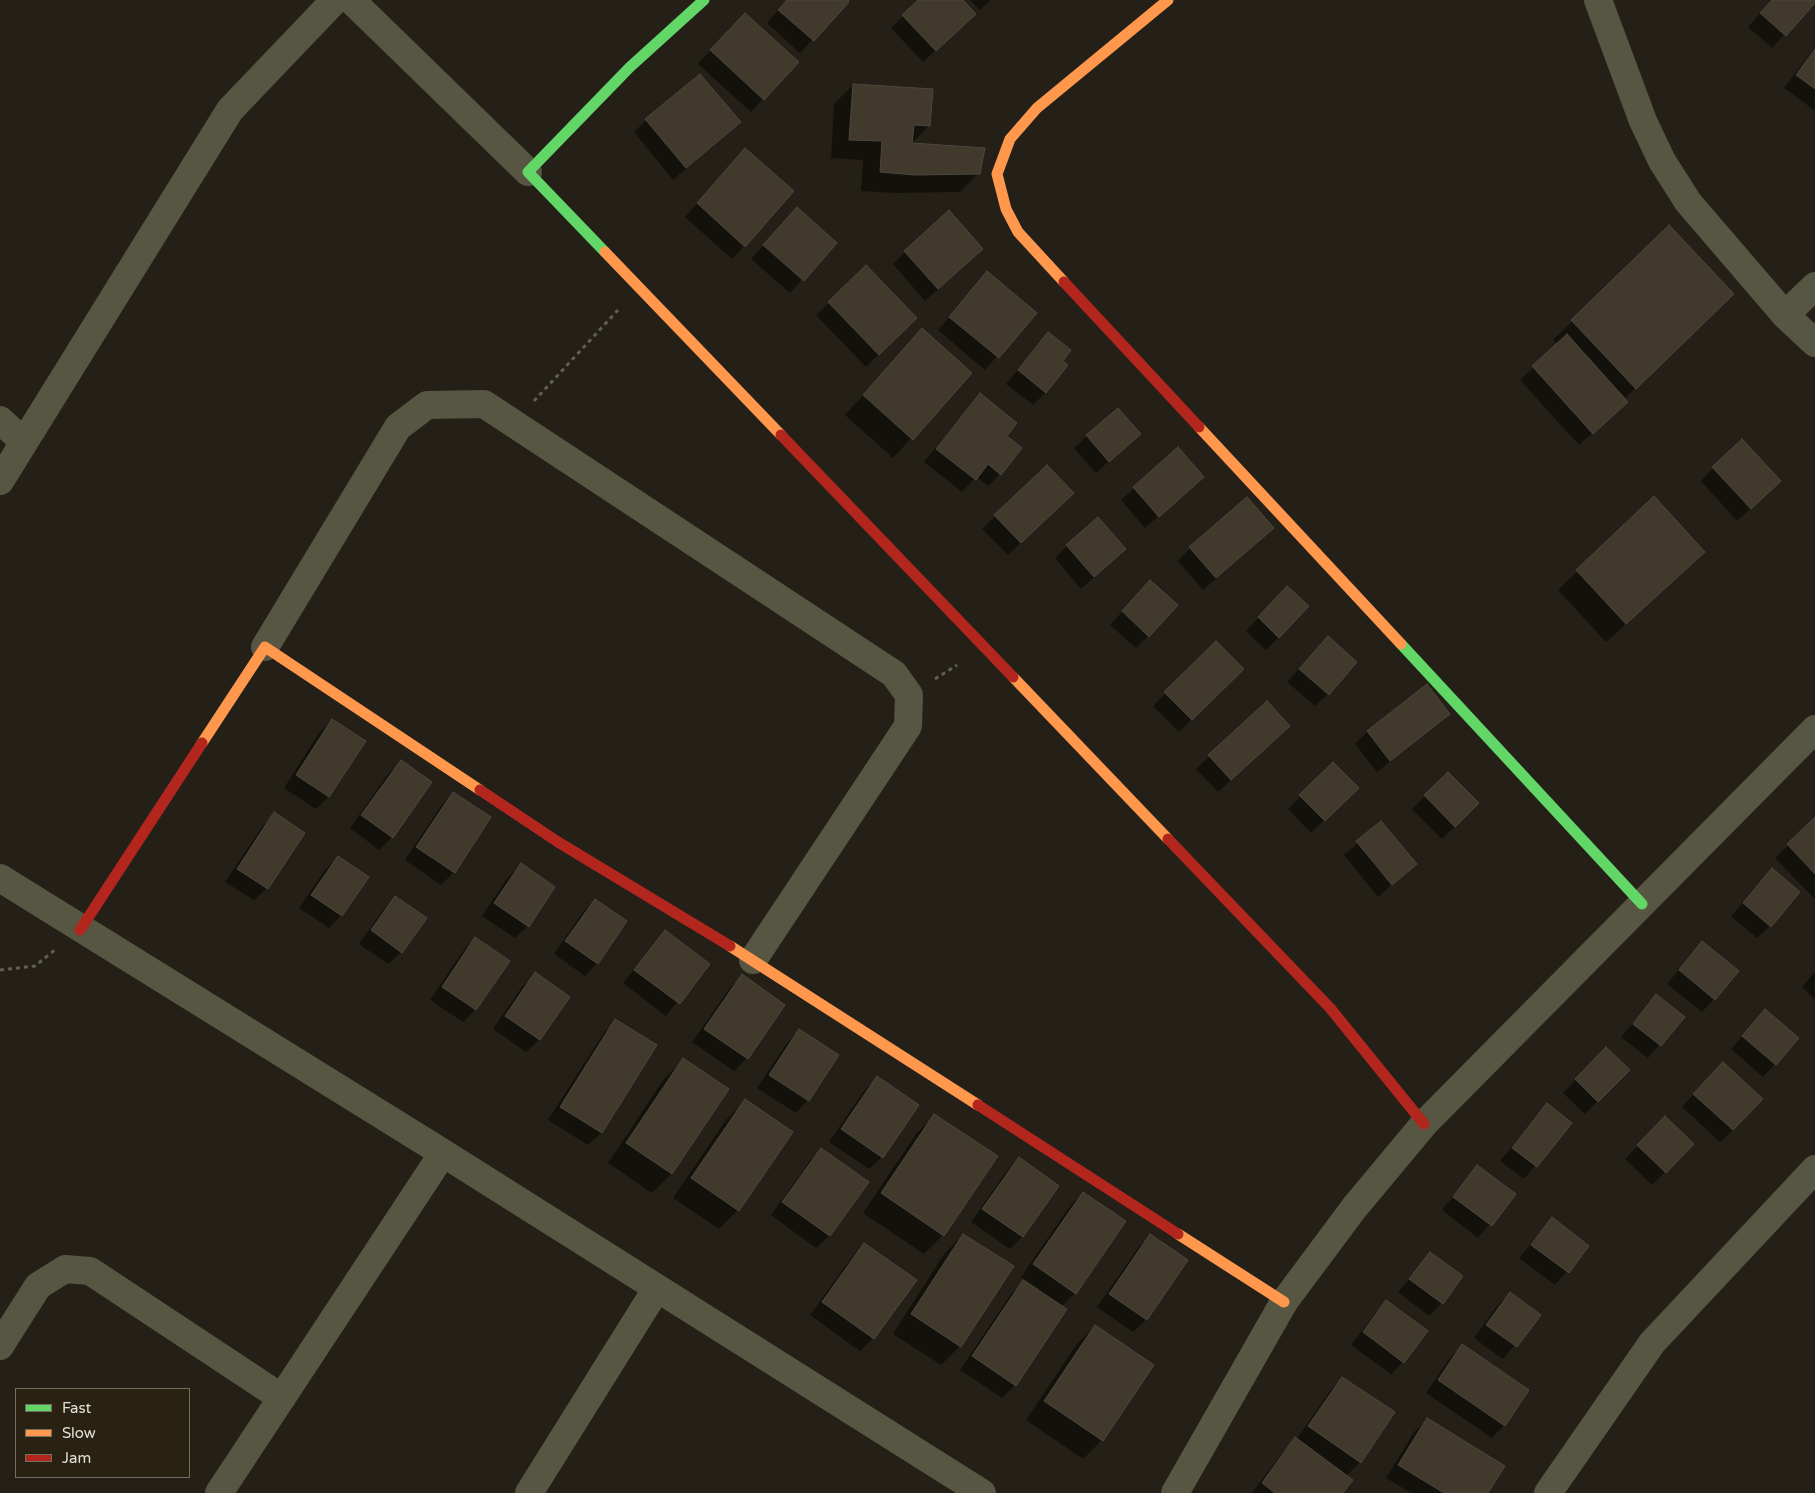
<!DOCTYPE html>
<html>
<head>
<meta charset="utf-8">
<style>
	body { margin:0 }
	#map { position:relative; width:1815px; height:1493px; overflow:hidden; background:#242017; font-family:"Varela Round",sans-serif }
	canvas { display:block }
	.legend { position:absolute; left:15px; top:1388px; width:175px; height:90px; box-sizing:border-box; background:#292212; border:1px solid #736e60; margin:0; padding:6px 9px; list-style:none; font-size:15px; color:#e3dfd4 }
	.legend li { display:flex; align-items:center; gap:10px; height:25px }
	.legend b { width:25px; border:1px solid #736e60 }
</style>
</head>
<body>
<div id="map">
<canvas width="1815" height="1493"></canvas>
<ul class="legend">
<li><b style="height:6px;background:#63d668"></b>Fast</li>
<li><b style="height:6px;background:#ff974d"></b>Slow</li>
<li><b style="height:6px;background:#b3261e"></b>Jam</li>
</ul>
</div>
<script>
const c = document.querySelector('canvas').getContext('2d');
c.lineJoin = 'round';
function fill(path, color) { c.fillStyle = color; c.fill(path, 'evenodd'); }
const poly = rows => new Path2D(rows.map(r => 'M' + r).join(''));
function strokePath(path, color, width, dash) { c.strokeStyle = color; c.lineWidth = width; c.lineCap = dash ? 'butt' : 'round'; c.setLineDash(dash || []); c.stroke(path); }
const shadow = poly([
	[787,0,846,0,848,2,800,53,767,23],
	[920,0,961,0,962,26,923,62,891,28],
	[970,0,991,0,980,10],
	[1772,0,1815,0,1772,48,1748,27],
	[732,27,763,99,751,112,698,64],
	[1815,47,1815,109,1814,110,1784,88],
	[853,85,929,126,911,144,979,173,960,192,895,193,861,191,863,160,831,158,834,104],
	[646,120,739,122,673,180,634,132],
	[733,163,744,246,732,259,685,217],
	[784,222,835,243,790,293,751,259],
	[1669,227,1714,312,1624,399,1614,414,1579,445,1520,380,1558,345,1553,340],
	[905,252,969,261,925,301,893,264],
	[866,267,915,318,866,367,816,315],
	[987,273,1035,313,985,370,938,330],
	[922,330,971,373,893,458,845,415],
	[1048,334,1061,361,1046,392,1033,405,1006,384],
	[980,394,1005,436,1000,474,988,486,976,477,962,492,924,462],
	[1139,434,1096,473,1074,448,1087,436],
	[1178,449,1203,477,1145,528,1121,500],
	[1047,467,1059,506,1008,555,982,529],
	[1713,468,1767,494,1737,521,1701,481],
	[1654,498,1684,571,1606,642,1558,590],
	[1260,540,1203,590,1178,561,1190,548],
	[1067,546,1111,562,1081,589,1055,558],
	[1138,594,1148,636,1136,648,1110,625],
	[1275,600,1279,637,1266,650,1246,631],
	[1328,637,1328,694,1315,706,1287,682],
	[1216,642,1242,669,1179,732,1153,706],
	[1267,703,1289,726,1218,792,1196,769],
	[1448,714,1377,772,1355,744,1367,732],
	[332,720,329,796,316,809,284,788,319,733],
	[401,762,392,837,379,850,350,828,388,774],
	[1333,764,1357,788,1311,833,1288,809],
	[1448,773,1478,803,1442,839,1412,809],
	[453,793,454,872,441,885,405,860,441,806],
	[274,814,267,888,254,900,225,882,262,827],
	[1815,819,1815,899,1775,858],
	[1381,823,1415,864,1378,897,1344,855],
	[338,857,341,915,329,928,299,908,325,870],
	[521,865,528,926,515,938,482,916,508,877],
	[1772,870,1770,926,1757,938,1731,916],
	[395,898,401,952,388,964,359,944,383,910],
	[595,900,597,963,585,976,554,954,582,913],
	[666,931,708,964,666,1016,623,983],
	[475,938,476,1009,463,1022,430,1000,463,951],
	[1702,943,1714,999,1702,1012,1667,984],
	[1815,972,1815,999,1802,987],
	[535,974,569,997,539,1040,526,1052,493,1029,522,987],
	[742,976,747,1058,734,1071,692,1042,729,989],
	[1656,996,1683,1017,1648,1058,1621,1037],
	[1765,1011,1775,1064,1763,1077,1731,1049],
	[615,1021,655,1046,601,1133,588,1145,548,1120,603,1034],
	[799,1031,808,1100,796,1113,757,1088,787,1043],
	[1606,1049,1628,1070,1585,1114,1563,1093],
	[683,1060,728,1089,671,1174,652,1193,608,1163,664,1079],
	[1710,1076,1733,1130,1720,1142,1682,1107],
	[877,1078,882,1157,869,1169,829,1142,864,1091],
	[745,1101,738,1210,719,1229,673,1198,726,1120],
	[1547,1105,1570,1123,1524,1179,1500,1161],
	[935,1115,943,1235,924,1254,863,1213,916,1134],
	[1665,1118,1692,1144,1652,1185,1625,1159],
	[821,1149,867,1182,829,1236,816,1248,771,1215,809,1162],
	[1019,1159,1022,1237,1010,1249,971,1222,1006,1172],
	[1477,1167,1514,1194,1478,1238,1442,1210],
	[1083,1193,1075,1293,1061,1307,1065,1310,1015,1385,1002,1398,960,1370,1011,1294,1023,1282,1038,1291,1039,1289,1021,1277,1070,1206],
	[1552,1219,1588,1246,1555,1285,1519,1258],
	[963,1235,960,1346,941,1365,893,1334,944,1254],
	[1150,1235,1187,1260,1146,1320,1133,1332,1097,1307,1138,1248],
	[864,1244,915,1280,873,1338,860,1351,810,1315,852,1257],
	[1430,1254,1442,1303,1429,1316,1398,1292],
	[1510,1293,1539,1315,1503,1359,1474,1338,1497,1306],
	[1386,1302,1403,1362,1391,1374,1351,1345,1374,1315],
	[1095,1326,1102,1440,1083,1459,1026,1420,1076,1345],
	[1462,1346,1504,1425,1492,1438,1426,1393,1449,1359],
	[1343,1378,1360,1462,1346,1476,1342,1493,1252,1493,1283,1452,1296,1440,1330,1391],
	[1427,1420,1487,1493,1411,1493,1386,1478,1414,1432]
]);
const building = poly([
	[787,0,848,0,849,2,814,41,778,10,787,0],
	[918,0,963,0,976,14,936,51,902,15,918,0],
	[1772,0,1815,0,1815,3,1786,36,1760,13,1772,0],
	[745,13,799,62,764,100,710,50,745,13],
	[1815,49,1815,89,1796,75,1815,49],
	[700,74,741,122,686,168,645,119,700,74],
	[853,84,933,89,930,126,914,125,912,143,985,148,980,174,915,175,880,172,882,141,849,140,853,84],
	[745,148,794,191,745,247,697,203,745,148],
	[797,207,837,243,804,281,763,245,797,207],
	[949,210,983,249,938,289,904,251,949,210],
	[1669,225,1734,294,1636,389,1571,320,1669,225],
	[866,265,917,318,879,355,828,302,866,265],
	[987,271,1037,313,999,358,949,317,987,271],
	[922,328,972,373,913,440,863,395,922,328],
	[1048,332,1071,350,1063,361,1068,365,1046,393,1018,370,1048,332],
	[1567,334,1628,402,1593,434,1532,366,1567,334],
	[980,393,1017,423,1007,436,1022,448,1001,475,988,464,976,480,936,449,980,393],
	[1118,408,1141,434,1109,462,1086,435,1118,408],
	[1742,439,1781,481,1751,509,1712,467,1742,439],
	[1178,447,1204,477,1159,517,1133,487,1178,447],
	[1047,465,1074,493,1021,543,994,515,1047,465],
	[1654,496,1705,552,1626,624,1576,570,1654,496],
	[1247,497,1274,528,1216,578,1189,547,1247,497],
	[1098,517,1126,549,1094,577,1066,545,1098,517],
	[1150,580,1178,605,1149,637,1122,611,1150,580],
	[1287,586,1309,606,1279,638,1258,617,1287,586],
	[1328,636,1357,662,1329,695,1299,669,1328,636],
	[1216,641,1244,669,1192,720,1164,692,1216,641],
	[1427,684,1450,714,1390,761,1367,731,1427,684],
	[1267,701,1290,726,1231,780,1208,755,1267,701],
	[332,719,366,741,329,797,296,775,332,719],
	[401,760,432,782,393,838,361,815,401,760],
	[1333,762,1359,788,1325,821,1299,795,1333,762],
	[1448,772,1479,803,1455,827,1424,795,1448,772],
	[453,792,491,817,455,873,416,847,453,792],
	[274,812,305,833,268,889,237,869,274,812],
	[1815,817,1815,874,1787,844,1815,817],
	[1381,821,1417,864,1392,885,1356,841,1381,821],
	[338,856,369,877,342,916,311,895,338,856],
	[521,863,555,887,529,927,494,903,521,863],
	[1772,868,1800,892,1771,927,1743,903,1772,868],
	[395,896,427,918,402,953,371,930,395,896],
	[595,899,627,921,598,964,565,941,595,899],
	[665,930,710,964,680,1004,634,970,665,930],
	[475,937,510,961,476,1010,442,987,475,937],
	[1702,941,1739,971,1715,1000,1679,970,1702,941],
	[535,972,570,997,540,1040,505,1016,535,972],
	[742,974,785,1005,748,1059,704,1029,742,974],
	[1656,994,1685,1017,1661,1046,1633,1024,1656,994],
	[1765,1009,1799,1038,1776,1065,1742,1036,1765,1009],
	[615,1019,657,1045,602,1133,560,1107,615,1019],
	[799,1029,839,1055,809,1101,769,1075,799,1029],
	[1606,1047,1630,1070,1598,1102,1575,1079,1606,1047],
	[683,1058,729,1089,672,1174,626,1143,683,1058],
	[1723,1062,1763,1099,1733,1130,1693,1094,1723,1062],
	[877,1076,919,1105,883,1158,841,1129,877,1076],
	[745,1099,793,1132,739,1211,691,1178,745,1099],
	[1547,1103,1572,1123,1537,1167,1512,1148,1547,1103],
	[934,1114,998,1156,944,1236,881,1193,934,1114],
	[1665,1116,1694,1144,1666,1173,1637,1145,1665,1116],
	[821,1148,869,1182,830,1236,782,1202,821,1148],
	[1019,1157,1059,1186,1023,1237,982,1209,1019,1157],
	[1477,1165,1516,1194,1492,1226,1453,1197,1477,1165],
	[1083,1192,1126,1221,1076,1294,1033,1264,1083,1192],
	[1552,1217,1589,1246,1569,1273,1531,1245,1552,1217],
	[963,1234,1014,1266,961,1347,911,1314,963,1234],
	[1150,1234,1188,1260,1147,1320,1109,1294,1150,1234],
	[864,1243,917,1280,874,1339,822,1302,864,1243],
	[1430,1252,1463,1276,1443,1304,1409,1279,1430,1252],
	[1023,1280,1067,1309,1016,1386,972,1356,1023,1280],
	[1510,1292,1541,1315,1517,1347,1486,1325,1510,1292],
	[1386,1300,1428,1331,1404,1363,1363,1332,1386,1300],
	[1095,1325,1154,1365,1103,1441,1044,1401,1095,1325],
	[1462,1344,1529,1390,1505,1426,1438,1380,1462,1344],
	[1342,1377,1395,1412,1361,1463,1308,1426,1342,1377],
	[1427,1418,1505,1466,1488,1493,1444,1493,1398,1465,1427,1418],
	[1295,1437,1353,1480,1343,1493,1275,1493,1262,1483,1295,1437]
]);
const path = poly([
	[534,401,618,310],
	[935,679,957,665],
	[0,970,35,966,56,949]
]);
const street = poly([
	[351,0,528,172],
	[1598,0,1643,121,1662,161,1688,202,1785,315,1815,343],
	[1785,315,1815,286],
	[0,420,24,442],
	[0,481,230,110,335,0],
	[265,647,398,427,427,405,484,404,894,674,909,695,908,726,753,960],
	[0,878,443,1153,982,1493],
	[0,1346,38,1286,65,1269,90,1271,282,1398],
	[219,1493,443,1153],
	[529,1493,657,1288],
	[1175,1493,1284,1302,1354,1208,1424,1124,1815,729],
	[1548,1493,1652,1343,1815,1169]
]);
const fast = poly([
	[605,252,528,172,630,67,704,0],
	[1401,644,1642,904]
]);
const slow = poly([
	[605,252,781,435],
	[1064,282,1018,232,1006,209,997,174,1010,139,1037,108,1168,0],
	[1199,427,1401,644],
	[1013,677,1168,839],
	[202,743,265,647,480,790],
	[730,946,978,1105],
	[1178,1234,1284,1302]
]);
const jam = poly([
	[1064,282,1199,427],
	[781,435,1013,677],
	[480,790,558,842,730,946],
	[1168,839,1330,1008,1424,1124],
	[80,930,202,743],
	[978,1105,1178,1234]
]);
fill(shadow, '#0007');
fill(building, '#41392c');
strokePath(building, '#4c4740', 1);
strokePath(path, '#605f51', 3, [4, 4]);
strokePath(street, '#565642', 28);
strokePath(fast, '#63d668', 11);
strokePath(slow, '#ff974d', 11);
strokePath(jam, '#b3261e', 11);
</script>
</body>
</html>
